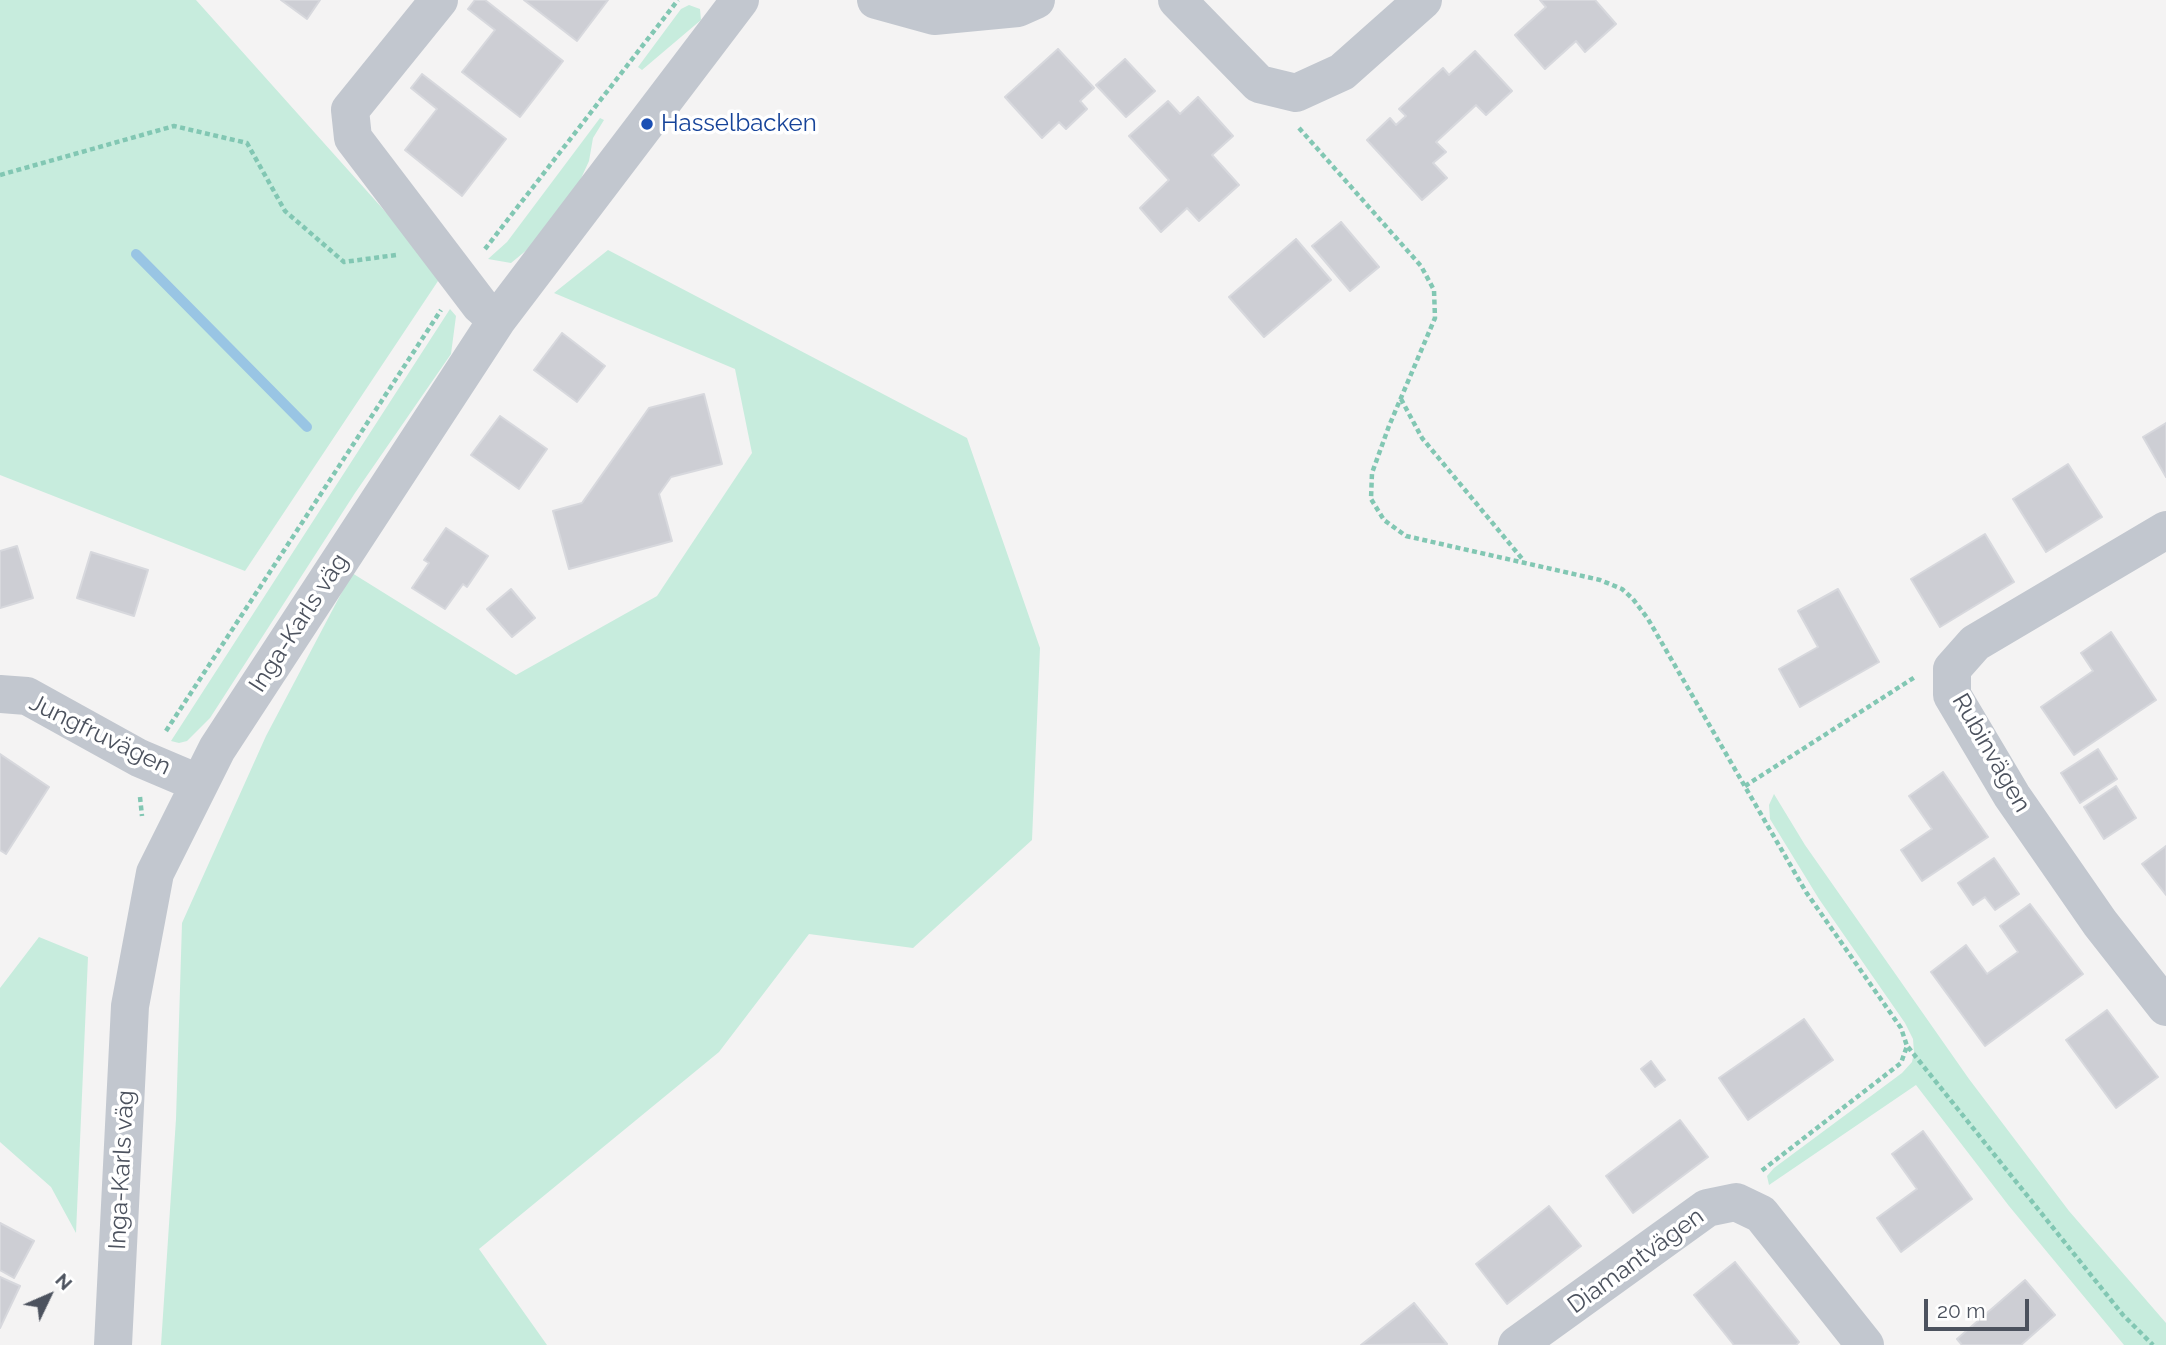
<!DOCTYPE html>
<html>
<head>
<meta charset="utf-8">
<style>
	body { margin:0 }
	#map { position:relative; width:2166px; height:1345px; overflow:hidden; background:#f4f3f3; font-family:Raleway,sans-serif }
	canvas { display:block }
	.north { position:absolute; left:14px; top:1261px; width:70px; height:70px; -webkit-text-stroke:5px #fff; paint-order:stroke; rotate:46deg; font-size:19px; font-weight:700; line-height:28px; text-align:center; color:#4c525e }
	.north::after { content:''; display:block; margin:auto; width:24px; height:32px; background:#4c525e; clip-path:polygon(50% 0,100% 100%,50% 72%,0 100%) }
	.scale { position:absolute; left:1924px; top:1299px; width:105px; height:32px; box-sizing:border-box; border:4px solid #4c525e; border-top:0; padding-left:9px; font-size:21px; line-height:24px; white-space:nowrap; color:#4c525e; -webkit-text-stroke:5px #fff; paint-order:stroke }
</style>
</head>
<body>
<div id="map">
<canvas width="2166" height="1345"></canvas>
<div class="north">N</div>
<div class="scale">20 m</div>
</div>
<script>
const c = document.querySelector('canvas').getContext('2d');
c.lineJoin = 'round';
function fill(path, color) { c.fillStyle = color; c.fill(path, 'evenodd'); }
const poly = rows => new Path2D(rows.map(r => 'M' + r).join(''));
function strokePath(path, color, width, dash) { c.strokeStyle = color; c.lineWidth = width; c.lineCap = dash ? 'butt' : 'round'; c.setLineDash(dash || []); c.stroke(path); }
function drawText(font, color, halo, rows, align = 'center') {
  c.font = font + ' Raleway,sans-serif'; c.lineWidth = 7; c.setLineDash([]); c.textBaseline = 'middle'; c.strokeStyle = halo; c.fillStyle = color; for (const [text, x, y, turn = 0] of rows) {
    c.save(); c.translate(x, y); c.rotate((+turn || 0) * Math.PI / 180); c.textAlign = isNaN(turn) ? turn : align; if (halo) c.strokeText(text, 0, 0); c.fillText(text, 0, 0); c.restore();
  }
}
const green = poly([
	[0,0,196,0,442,275,245,571,0,475],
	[689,5,700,9,701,20,642,70,638,67,681,9],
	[600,118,604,120,593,138,589,161,578,185,528,249,511,263,488,259,507,242],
	[608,250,967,438,1040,648,1032,840,913,948,809,934,719,1052,479,1249,547,1345,161,1345,176,1119,182,923,266,736,352,573,516,675,657,596,752,453,735,369,554,293],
	[450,309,456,316,451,354,355,493,210,718,187,741,179,743,171,741],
	[1774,794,1805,845,1969,1079,2069,1211,2166,1323,2166,1345,2124,1345,2009,1206,1916,1085,1769,1185,1767,1176,1774,1168,1902,1073,1912,1062,1914,1052,1913,1039,1905,1023,1819,899,1770,819,1769,805],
	[39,937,88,957,76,1233,51,1187,0,1142,0,988]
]);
const stream = poly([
	[136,254,307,427]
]);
const building = poly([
	[281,0,320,0,307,19,281,0],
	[475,0,485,0,563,61,520,117,462,72,495,30,468,9,475,0],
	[524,0,608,0,577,41,524,0],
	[1595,0,1616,24,1585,52,1576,41,1545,69,1515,35,1546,7,1540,0,1595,0],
	[1058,49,1094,88,1080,101,1087,109,1066,129,1059,122,1042,138,1005,97,1058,49],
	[1475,51,1512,91,1486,115,1476,105,1436,142,1446,152,1433,163,1447,178,1422,200,1367,140,1390,118,1396,125,1406,116,1399,109,1443,68,1449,75,1475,51],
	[1125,59,1155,91,1126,117,1096,85,1125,59],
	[422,74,506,139,462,196,405,150,437,109,411,88,422,74],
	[1198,97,1233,136,1212,155,1239,185,1199,221,1187,208,1161,232,1140,208,1169,180,1129,136,1168,101,1180,114,1198,97],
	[1341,222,1379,267,1350,291,1312,246,1341,222],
	[1296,239,1331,280,1264,337,1229,297,1296,239],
	[562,333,605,366,577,402,534,370,562,333],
	[704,394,722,464,671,477,659,494,672,541,569,569,553,511,582,503,649,408,704,394],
	[500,416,547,449,519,489,471,455,500,416],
	[2166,423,2166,477,2143,437,2166,423],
	[2068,464,2102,517,2046,552,2013,499,2068,464],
	[446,528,488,556,467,587,463,584,445,609,412,588,429,563,424,560,446,528],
	[1985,534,2014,582,1940,627,1911,579,1985,534],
	[17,546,33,598,0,608,0,551,17,546],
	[91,552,148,570,134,616,77,598,91,552],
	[511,589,535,618,512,637,487,609,511,589],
	[1838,589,1879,662,1800,707,1779,669,1818,647,1798,611,1838,589],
	[2111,632,2156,700,2074,755,2041,707,2093,671,2081,653,2111,632],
	[2098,749,2117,779,2080,803,2061,773,2098,749],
	[0,754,49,787,6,854,0,850,0,754],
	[1943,772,1988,837,1922,881,1901,850,1932,829,1909,796,1943,772],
	[2116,786,2136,818,2104,839,2084,807,2116,786],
	[2166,846,2166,895,2142,864,2166,846],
	[1994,858,2019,894,1995,910,1985,897,1973,905,1958,883,1994,858],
	[2030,904,2083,974,1985,1046,1931,972,1966,945,1987,974,2018,952,2000,926,2030,904],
	[2107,1010,2158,1077,2116,1108,2066,1040,2107,1010],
	[1804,1019,1833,1060,1748,1120,1719,1078,1804,1019],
	[1651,1061,1665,1080,1655,1087,1641,1069,1651,1061],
	[1680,1120,1708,1157,1633,1213,1606,1176,1680,1120],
	[1923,1131,1972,1199,1901,1252,1877,1218,1917,1189,1892,1154,1923,1131],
	[1549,1206,1581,1246,1507,1304,1476,1264,1549,1206],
	[0,1223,34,1241,14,1278,0,1270,0,1223],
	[1735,1262,1799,1342,1796,1345,1734,1345,1694,1295,1735,1262],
	[0,1277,20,1286,0,1328,0,1277],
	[2025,1280,2055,1315,2021,1345,1962,1345,1957,1339,2025,1280],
	[1414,1303,1447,1344,1361,1345,1414,1303]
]);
const path = poly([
	[1299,128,1421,266,1434,290,1435,318,1389,426,1372,473,1371,499,1384,520,1406,536,1600,580,1622,589,1633,599,1648,619,1806,892,1901,1028,1907,1046,1901,1063,1760,1172],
	[0,175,174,126,247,143,285,211,344,262,396,255],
	[485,249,678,0],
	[1401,399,1422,438,1524,561],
	[166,731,441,310],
	[1745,786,1915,677],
	[140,797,142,816],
	[1908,1047,2123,1315,2153,1345]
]);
const minor = poly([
	[439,0,350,110,353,138,480,305,497,320],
	[876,0,934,16,1018,8,1036,0],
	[1177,0,1259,84,1296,93,1342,72,1423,0],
	[2166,530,1975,643,1952,669,1952,695,2012,796,2100,923,2166,1007],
	[0,694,27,696,139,758,198,783],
	[113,1345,130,1006,155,873,217,749,497,320,740,0],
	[1517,1345,1707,1208,1736,1202,1761,1214,1865,1345]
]);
const markers = [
	[647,124,7,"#1a4fb4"]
];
const transitNames = [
	["Hasselbacken",661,124]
];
const streetNames = [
	["Inga-Karls väg",299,623,-57],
	["Jungfruvägen",100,735,26],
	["Rubinvägen",1991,753,60],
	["Inga-Karls väg",122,1170,-87],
	["Diamantvägen",1636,1261,-36]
];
fill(green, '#c7ecdd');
strokePath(stream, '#99c5e4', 10);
fill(building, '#cdced4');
strokePath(building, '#d7d8dd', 2);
strokePath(path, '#82c7b3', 4.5, [5, 3.5]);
strokePath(minor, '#c2c7cf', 38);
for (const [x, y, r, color] of markers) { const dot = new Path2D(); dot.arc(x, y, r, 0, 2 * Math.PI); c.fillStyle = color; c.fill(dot); strokePath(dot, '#fff', 2.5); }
drawText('24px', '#164399', '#fff', transitNames, 'left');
drawText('24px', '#4c525e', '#fff', streetNames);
</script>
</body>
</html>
